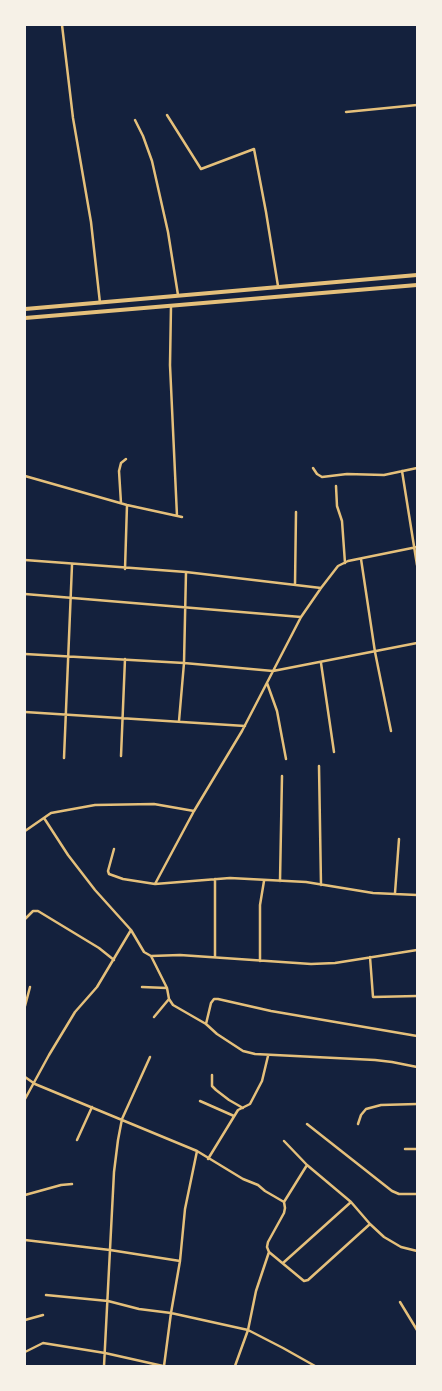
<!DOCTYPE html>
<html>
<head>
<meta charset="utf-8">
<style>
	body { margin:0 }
	#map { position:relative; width:442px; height:1391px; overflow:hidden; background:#14213d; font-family:Rubik,sans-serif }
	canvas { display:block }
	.frame { position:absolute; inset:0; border:26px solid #f6f1e7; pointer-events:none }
</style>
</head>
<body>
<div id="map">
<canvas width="442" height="1391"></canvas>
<div class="frame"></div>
</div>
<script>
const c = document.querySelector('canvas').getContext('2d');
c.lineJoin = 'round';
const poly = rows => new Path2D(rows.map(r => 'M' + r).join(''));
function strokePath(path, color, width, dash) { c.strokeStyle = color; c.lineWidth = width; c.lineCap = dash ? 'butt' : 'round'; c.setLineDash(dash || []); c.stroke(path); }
const minor = poly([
	[62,25,73,118,91,222,100,303],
	[346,112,417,105],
	[167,115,201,169,254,149,266,212,278,286],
	[135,120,143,136,152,161,168,232,178,295],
	[171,306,170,365,177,516],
	[313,468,317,474,322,477,347,474,384,475,417,468],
	[402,471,417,565],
	[25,476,127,505,182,517],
	[336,486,337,506,342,521,345,563],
	[121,503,119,471,121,463,126,459],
	[361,559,375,652,391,731],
	[25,560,186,572,321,588],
	[125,569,127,505],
	[295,585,296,512],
	[25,594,301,617],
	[25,654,184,663,273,671,417,643],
	[321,663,334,752],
	[267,683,277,711,286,759],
	[25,712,245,726],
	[179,721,184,663,186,572],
	[121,756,125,659],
	[64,758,72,565],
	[319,766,321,885],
	[44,818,68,855,95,890,131,930,144,952,151,956,180,955,311,964,335,963,417,950],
	[25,831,51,813,95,805,154,804,194,811],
	[114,849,108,871,109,874,123,879,155,884,230,878,306,882,373,893,417,895],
	[280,881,282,776],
	[155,884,194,811,242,731,301,617,321,588,338,566,348,561,417,547],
	[395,893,399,839],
	[25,919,33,911,38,911,99,948,114,960],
	[151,956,167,988,169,999,173,1005,206,1024,211,1003,214,999,218,999,271,1011,417,1036],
	[215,957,215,879],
	[370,957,373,997,417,996],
	[260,961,260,905,264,881],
	[142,987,167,988],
	[25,1006,30,987],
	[154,1017,169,999],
	[206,1024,217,1034,243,1051,255,1054,375,1060,392,1062,417,1067],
	[212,1075,212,1086,216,1090,229,1100,243,1108],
	[25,1077,35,1084,197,1151,243,1179,258,1185,265,1191,284,1202,285,1208,284,1213,268,1242,267,1247,269,1252,256,1291,248,1330,235,1366],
	[25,1099,49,1055,75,1012,97,987,131,930],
	[200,1101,234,1116],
	[307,1124,392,1191,399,1194,417,1194],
	[358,1124,361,1115,366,1109,381,1105,417,1104],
	[77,1140,92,1107],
	[284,1141,307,1165,351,1202,370,1224,384,1237,401,1247,417,1251],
	[405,1149,417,1149],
	[208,1159,238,1110,250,1104,262,1081,268,1056],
	[25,1195,61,1185,72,1184],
	[284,1202,307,1165],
	[25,1240,110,1250,180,1261],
	[269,1252,304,1281,308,1280,370,1224],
	[283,1263,351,1202],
	[46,1295,108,1301,139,1309,171,1313,248,1330,283,1348,315,1366],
	[400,1302,417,1330],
	[25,1320,43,1315],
	[25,1352,43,1343,105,1353,163,1366],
	[104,1366,114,1172,118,1140,122,1119,150,1057],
	[164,1366,171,1313,180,1261,185,1209,197,1151]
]);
const secondary = poly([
	[25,309,417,275],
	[25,318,417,285]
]);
strokePath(minor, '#e5c07b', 2.5);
strokePath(secondary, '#e5c07b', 4);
</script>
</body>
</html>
